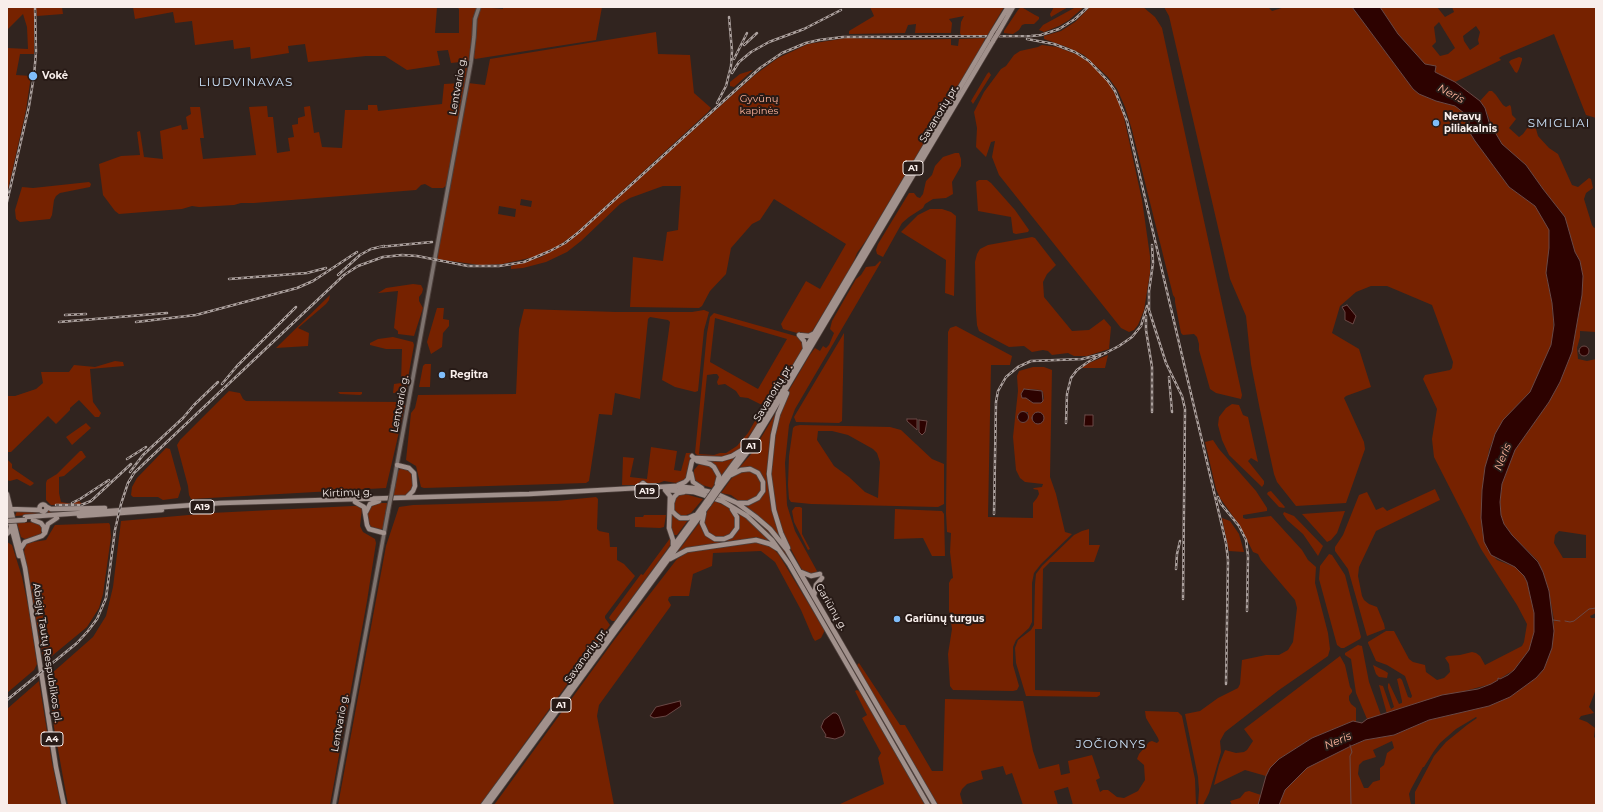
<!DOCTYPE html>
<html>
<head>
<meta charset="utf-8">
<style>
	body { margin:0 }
	#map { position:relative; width:1603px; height:812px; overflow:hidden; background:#31241f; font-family:Montserrat,sans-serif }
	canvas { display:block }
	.frame { position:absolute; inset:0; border:8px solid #f8eeeb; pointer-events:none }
</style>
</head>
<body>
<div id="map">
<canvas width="1603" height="812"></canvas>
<div class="frame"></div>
</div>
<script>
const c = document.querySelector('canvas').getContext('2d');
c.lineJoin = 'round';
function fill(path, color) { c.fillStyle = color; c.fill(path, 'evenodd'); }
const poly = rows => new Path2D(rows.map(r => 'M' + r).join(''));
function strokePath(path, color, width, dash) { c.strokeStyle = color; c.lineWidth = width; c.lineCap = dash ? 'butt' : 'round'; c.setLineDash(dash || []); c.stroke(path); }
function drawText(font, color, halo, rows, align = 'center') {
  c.font = font + ' Montserrat,sans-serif'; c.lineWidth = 4; c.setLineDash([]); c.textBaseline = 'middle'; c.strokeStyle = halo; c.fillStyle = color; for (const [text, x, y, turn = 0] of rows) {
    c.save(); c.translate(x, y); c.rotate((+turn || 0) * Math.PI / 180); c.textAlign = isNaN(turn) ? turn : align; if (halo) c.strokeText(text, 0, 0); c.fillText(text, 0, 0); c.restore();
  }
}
const green = poly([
	[9,7,34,7,34,54,20,54,16,75,31,76,26,110,7,194,7,48,28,49,27,27,23,14,7,30,7,11],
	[36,7,62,7,63,14,37,16],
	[133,7,437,7,435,33,459,33,459,9,457,7,477,7,473,20,472,44,470,61,451,63,448,50,437,51,440,65,407,70,385,56,366,56,308,62,305,44,288,46,289,53,251,59,250,47,234,49,233,40,195,45,192,21,175,23,173,12,135,19],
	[481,7,503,9,503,7,602,7,596,40,475,59,473,56,476,18],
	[870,7,1004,7,987,36,961,35,960,33,961,22,964,16,949,19,952,23,951,33,915,33,916,24,908,25,905,33,849,34,849,31,874,16],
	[1054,7,1068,7,1051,17,1050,14],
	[1076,7,1084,7,1069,20,1059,26,1044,32,1039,30,1043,25],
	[1090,7,1143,7,1155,17,1162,28,1242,395,1241,399,1216,393,1210,389,1199,350,1199,344,1197,337,1194,334,1183,335,1181,333,1175,302,1175,298,1173,295,1132,130,1125,107,1117,89,1108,77,1084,55,1067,47,1044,39,1044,36,1061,31,1075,22],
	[1164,7,1268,7,1272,11,1285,7,1352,7,1413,89,1419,94,1436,101,1455,106,1464,113,1469,121,1470,133,1475,141,1509,187,1535,206,1545,221,1549,230,1550,237,1547,279,1552,303,1554,336,1546,358,1530,392,1503,420,1495,434,1489,450,1482,490,1481,518,1482,531,1487,549,1497,560,1515,567,1521,572,1527,582,1534,613,1534,632,1529,650,1514,670,1491,684,1409,706,1387,714,1379,685,1383,686,1391,709,1394,707,1388,688,1388,684,1389,683,1399,704,1402,703,1402,701,1397,679,1400,678,1402,680,1408,697,1411,698,1412,696,1405,676,1387,665,1376,661,1368,643,1368,642,1386,631,1394,631,1409,659,1413,662,1425,665,1426,672,1437,680,1444,678,1450,672,1449,664,1445,658,1448,656,1460,655,1472,652,1476,653,1480,656,1485,665,1522,646,1524,642,1527,624,1517,605,1481,549,1434,457,1432,439,1437,409,1423,379,1425,375,1450,370,1452,368,1453,362,1432,305,1387,286,1371,286,1356,292,1340,306,1332,333,1359,349,1371,387,1346,396,1344,398,1364,442,1365,449,1346,503,1296,506,1277,482,1274,474,1260,410,1251,364,1246,316,1230,279,1169,16],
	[1380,7,1437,7,1445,17,1454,12,1452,7,1596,7,1596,118,1586,115,1554,34,1502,56,1499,58,1501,60,1455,82,1435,72,1436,67,1435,66,1425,64,1398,34],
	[1439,22,1455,48,1448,54,1440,56,1432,46,1436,42,1434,27],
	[1476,26,1480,32,1478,40,1479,44,1470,50,1464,41,1463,36],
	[1020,8,1023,8,1035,15,1039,17,1039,19,1034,24,1025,24,1022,25,1019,30,1013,34,1004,33,1004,31,1018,10],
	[656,32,658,54,690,55,694,93,711,108,708,112,576,233,558,246,534,257,502,264,480,265,436,259,468,83,485,85,490,59],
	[521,199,532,201,531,207,520,205],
	[499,206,516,209,515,217,498,214],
	[847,38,898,40,951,39,951,45,958,46,959,39,985,38,983,44,867,239,857,253,852,266,811,333,804,335,783,329,781,324,806,281,820,289,846,244,774,199,760,220,752,224,731,248,726,274,710,291,702,306,699,308,630,307,633,257,663,261,667,232,678,230,681,186,663,186,630,198,620,204,581,241,567,252,546,262,523,268,511,269,511,266,541,257,571,240,756,74,778,58,808,44],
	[1042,45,1057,47,1078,55,1090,63,1108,82,1115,94,1123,113,1142,200,1150,256,1150,273,1144,310,1138,325,1134,330,1129,332,1121,328,999,175,992,157,995,141,991,142,986,157,976,147,977,128,974,112,984,92,1001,69,1006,66,1014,55,1020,51,1038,47],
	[1519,57,1522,58,1522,60,1519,69,1517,73,1515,72,1509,62,1511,60],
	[466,66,467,66,466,84,447,185,443,188,432,188,425,184,421,185,416,190,254,203,241,203,234,205,199,207,192,206,182,209,119,214,115,211,103,195,99,164,121,156,140,155,137,132,140,131,144,157,163,159,160,131,181,125,182,130,188,129,186,117,191,114,190,107,200,107,204,138,200,138,203,159,256,155,249,107,267,106,268,117,273,117,277,153,290,151,288,138,294,137,292,125,298,124,298,118,305,116,304,107,310,106,314,133,319,132,322,147,342,148,345,110,368,110,368,105,377,105,378,111,442,104,444,84,462,83],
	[753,70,734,87,730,86,730,82,740,74],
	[989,72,991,75,973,104,971,101,987,74],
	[1489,91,1492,91,1496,95,1503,105,1506,107,1510,105,1511,107,1512,115,1516,119,1509,128,1519,137,1523,134,1528,127,1531,126,1536,129,1538,136,1549,148,1558,154,1572,185,1578,187,1589,178,1591,179,1593,188,1586,193,1584,199,1592,225,1594,228,1596,227,1596,332,1580,331,1580,337,1577,348,1578,359,1587,361,1596,359,1596,613,1590,616,1591,618,1596,618,1596,689,1589,707,1594,713,1581,716,1579,719,1587,722,1595,728,1594,737,1596,739,1596,805,1415,805,1415,792,1434,756,1446,742,1467,725,1477,718,1476,717,1456,729,1440,743,1434,751,1424,767,1423,767,1411,789,1409,794,1411,805,1279,805,1285,790,1292,781,1307,768,1314,763,1365,740,1394,735,1429,720,1489,706,1510,697,1536,678,1544,669,1552,648,1554,620,1549,591,1543,572,1538,561,1512,535,1504,524,1501,515,1500,502,1502,484,1515,450,1549,402,1560,382,1572,352,1582,295,1580,261,1575,252,1565,217,1543,189,1526,165,1502,144,1494,131,1485,108,1480,101],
	[1559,531,1586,535,1586,558,1563,558,1554,543,1555,535],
	[1392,741,1394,748,1387,753,1384,765,1380,768,1380,780,1373,782,1368,788,1364,788,1358,774,1359,765,1363,761,1376,757,1373,750],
	[955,153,959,153,961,159,961,166,952,182,953,194,946,198,933,199,925,204,923,208,909,217,902,223,883,257,877,254,876,250,878,244,909,193,914,193,917,197,920,198,923,194,926,181,932,175,935,166,943,157],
	[979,180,987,180,991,183,1015,210,1029,230,1028,232,1016,234,1013,233,1011,217,978,211,976,182],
	[89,182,91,184,90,187,60,193,56,196,54,200,52,215,50,219,20,222,16,219,15,210,22,187,33,188],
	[930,209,942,209,951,212,956,216,954,296,945,293,946,260,901,232,918,215],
	[1032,237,1035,238,1056,265,1047,274,1043,282,1044,297,1072,331,1089,330,1104,319,1111,327,1109,349,1087,356,1074,356,1068,353,1052,355,1048,351,1043,350,1032,352,1024,346,1009,347,979,331,977,325,976,311,975,262,977,254,980,249,988,245],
	[880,261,881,262,795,409,789,425,785,463,787,505,795,531,817,571,814,575,803,571,801,568,786,540,775,513,770,466,777,420,788,392,809,356,815,348,820,351,823,346,826,348,829,345,834,333,830,329,832,321,856,279,861,275,866,267,875,266],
	[413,284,421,285,423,289,422,293,419,297,419,301,423,308,414,336,398,334,398,331,394,328,398,291,378,293,386,288],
	[330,295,329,300,326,304,298,328,309,333,308,346,276,348],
	[437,308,444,308,443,319,449,320,449,326,443,333,442,347,431,354,427,342],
	[524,309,616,312,692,312,704,310,709,312,704,330,698,391,695,392,675,387,662,380,670,322,668,320,650,317,648,319,640,399,615,393,612,415,599,414,589,481,586,483,424,488,421,487,416,466,406,460,411,413,415,408,418,395,516,394,519,329],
	[714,313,799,337,803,341,803,348,762,418,738,451,727,457,698,456,695,453,707,333,710,317],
	[715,318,787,339,758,389,710,362],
	[714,374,717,374,719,377,717,382,718,385,725,384,736,391,740,397,748,398,762,405,763,407,748,433,737,446,726,453,720,453,714,455,699,454,707,375],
	[956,326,1012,356,1010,365,991,365,988,517,1033,518,1033,503,1037,498,1039,494,1038,490,1033,489,1034,488,1042,487,1043,484,1025,482,1020,478,1016,470,1013,437,1018,391,1017,376,1019,371,1033,367,1044,367,1052,370,1050,477,1056,494,1065,532,1072,534,1041,564,1034,573,1032,583,1032,622,1029,628,1016,640,1013,647,1013,665,1019,686,1017,690,1013,691,953,690,950,686,948,654,952,629,949,610,949,583,951,579,953,578,950,552,951,533,947,532,946,513,948,332,950,328],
	[1028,389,1041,390,1043,392,1044,399,1039,403,1033,403,1026,398,1023,398,1023,390],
	[1021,412,1028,412,1028,417,1024,422,1019,420],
	[1038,412,1043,420,1034,423,1033,415],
	[844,333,842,421,839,423,796,422,794,417],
	[393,337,413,342,414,345,406,389,399,389,395,393,393,393,394,384,401,383,402,349,386,349,370,345,370,343,378,339],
	[1108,355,1105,368,1081,368,1089,363],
	[115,361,123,362,124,366,90,369,93,402,101,413,99,417,95,417,79,400,70,408,70,410,56,424,48,416,11,452,7,452,7,396,15,396,36,389,43,383,41,372,69,372,74,365,95,367],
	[425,364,431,364,430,387,419,387,423,366],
	[229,391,240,393,243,399,246,401,404,402,405,406,386,488,191,499,189,495,188,486,177,445,180,440],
	[338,392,362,392,362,394,360,395,340,394],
	[1232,404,1239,405,1243,415,1248,417,1258,462,1251,458,1248,461,1264,481,1264,484,1262,487,1229,455,1222,440,1218,425,1219,417,1226,408],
	[778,409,769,449,768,479,772,511,787,546,772,528,745,505,760,499,764,480,763,477,758,471,739,468,752,453],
	[86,423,91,428,72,445,66,437],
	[800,425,890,427,901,430,932,459,944,464,944,504,938,507,811,504,791,502,789,499,788,485,789,456,793,428,795,426],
	[818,431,832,431,848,435,873,449,877,453,880,462,878,498,865,492,849,477,834,466,817,440],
	[1213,440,1219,449,1256,491,1267,508,1267,511,1243,515,1243,518,1246,519,1271,516,1302,550,1308,560,1316,567,1315,583,1328,633,1330,649,1328,656,1279,690,1225,732,1220,741,1221,752,1209,793,1203,805,1198,805,1199,790,1198,777,1185,714,1200,711,1218,698,1238,688,1240,684,1242,660,1266,655,1279,655,1288,650,1293,642,1297,608,1295,600,1261,560,1258,554,1253,552,1240,526,1220,498,1216,489,1205,442],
	[651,447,677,451,674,470,681,471,686,453,691,453,686,479,677,483,664,481,659,483,643,483,634,485,622,485,623,457,634,458,630,477,647,479],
	[166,448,170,449,181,489,178,498,163,500,158,497,133,497,131,495,132,487,137,478],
	[80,451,82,451,86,457,64,476,59,477,59,493,61,502,72,504,79,501,82,504,51,505,46,500,46,483,47,480,57,474],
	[737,455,721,476,719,473,699,458,714,460],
	[7,459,12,464,12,468,34,483,32,485,30,486,17,479,10,481,7,480],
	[700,463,710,465,717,473,716,482,712,488,699,484,694,479,694,470],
	[401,468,408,470,411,473,413,488,407,495,393,496,398,471],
	[746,470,757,474,762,481,761,494,751,502,739,501,731,495,721,493,734,475],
	[674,488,708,492,736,504,767,528,785,550,848,660,773,538,763,527,729,504],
	[1435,489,1440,500,1376,531,1359,567,1358,576,1362,596,1364,600,1369,604,1377,607,1384,624,1385,629,1367,636,1348,569,1335,551,1335,547,1343,535,1359,495,1367,492,1376,510,1383,507,1387,511],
	[1271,491,1285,507,1284,508,1279,507,1267,494,1268,492],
	[680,494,685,494,703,499,691,513,684,516,679,515,674,509,675,499],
	[596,497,598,499,597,529,599,531,609,533,610,547,617,547,617,560,624,564,635,576,605,616,605,618,610,625,480,805,338,805,386,546,399,507,413,505,557,501],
	[715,501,729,508,735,513,737,526,727,537,712,537,704,528,704,515],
	[373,503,388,503,383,528,380,530,372,528,368,522,367,509],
	[353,506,359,506,362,509,360,526,363,532,375,539,376,543,367,601,330,805,68,805,54,727,49,679,51,674,93,637,106,616,113,587,121,521,211,513],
	[795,507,800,507,802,508,802,534,810,549,808,550,794,522,792,511],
	[895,509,942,511,944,514,945,556,932,556,923,538,894,539],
	[47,510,79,509,100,510,15,516,17,511,39,511,43,513],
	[736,511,753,523,772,543,761,540,676,554,700,522,706,535,725,541,739,526,739,517],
	[1345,511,1337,533,1331,540,1327,542,1302,514],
	[1284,512,1294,516,1323,546,1318,556,1303,534,1287,520,1283,514],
	[673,513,688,520,677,535,674,535,671,532,670,518],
	[644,515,666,515,664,527,660,528,635,527,635,517,643,517],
	[1222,518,1230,521,1239,534,1244,552,1229,551],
	[37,522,42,524,43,533,39,536,25,539,21,537,17,523],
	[109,523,110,525,111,537,103,594,99,608,87,627,47,660,43,657,24,552,25,547,27,543,46,540,55,525],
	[1089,529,1089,545,1100,545,1094,562,1050,562,1043,569,1042,629,1035,629,1035,690,1100,692,1100,695,1097,697,1026,696,1016,663,1015,648,1018,640,1031,630,1034,625,1035,584,1036,574,1042,566,1074,535,1082,531],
	[671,537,671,544,615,621,612,621,609,618,610,616,641,574,643,575],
	[7,542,12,545,22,577,29,610,37,664,34,670,7,693],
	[753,542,764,544,772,547,779,555,824,629,824,632,821,638,815,641,813,638,801,610,775,562,761,551,713,553,712,566,693,574,689,596,672,596,669,597,668,600,671,605,670,607,599,705,597,716,614,805,494,805,615,639,677,559,688,552],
	[1329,554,1332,555,1345,575,1361,637,1360,639,1344,648,1341,648,1337,645,1319,579,1320,566],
	[1358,645,1362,646,1369,682,1381,715,1367,719,1356,693,1351,659,1345,655,1345,653],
	[1340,656,1345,665,1350,687,1352,690,1352,692,1349,696,1349,700,1351,704,1356,708,1356,721,1348,723,1312,738,1279,759,1270,768,1266,776,1245,770,1214,785,1219,765,1225,750,1236,753,1244,752,1247,750,1253,741,1244,729],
	[859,663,900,725,905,725,932,771,943,771,945,699,1023,701,1033,751,1039,769,1059,764,1061,775,1070,773,1068,761,1092,755,1100,778,1096,780,1100,792,1103,790,1108,790,1117,797,1124,798,1138,791,1145,780,1144,765,1137,759,1139,754,1149,742,1152,741,1157,743,1159,741,1158,738,1146,718,1145,711,1178,712,1182,716,1195,779,1196,805,1073,805,1068,787,1054,791,1058,805,1023,805,1012,773,1006,775,1003,766,981,771,983,779,967,784,962,789,960,794,963,805,938,805,858,668,857,665],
	[1373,665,1385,671,1388,673,1387,678,1379,677,1376,674],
	[854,669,933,805,930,805,852,670],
	[39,681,52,763,61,805,7,805,7,709],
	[857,690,860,692,925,805,838,805,884,784,878,758,881,753,862,718,867,715,855,691],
	[1249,791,1261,795,1258,805,1232,805,1230,801,1240,798,1245,792]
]);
const water = poly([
	[1352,7,1380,7,1398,34,1425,64,1436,66,1435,72,1455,82,1480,101,1485,108,1489,122,1502,144,1526,165,1543,189,1565,217,1575,252,1580,261,1583,276,1582,295,1572,352,1560,382,1549,402,1515,450,1502,484,1500,502,1501,515,1504,524,1512,535,1538,562,1543,572,1549,591,1554,631,1552,648,1544,669,1536,678,1510,697,1489,706,1429,720,1394,735,1365,740,1351,746,1307,768,1285,790,1279,805,1258,805,1266,776,1270,768,1279,759,1312,738,1353,721,1362,723,1367,719,1442,695,1478,689,1491,684,1498,680,1498,678,1500,679,1508,675,1514,670,1529,650,1534,632,1534,613,1527,582,1524,576,1515,567,1491,555,1484,542,1481,518,1482,490,1485,467,1495,434,1503,420,1530,392,1551,345,1554,325,1552,303,1546,273,1549,248,1549,230,1535,206,1509,187,1475,141,1470,133,1469,121,1464,113,1455,106,1436,101,1419,94,1413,89,1352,7],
	[1347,305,1356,316,1353,324,1345,320,1345,312,1342,307,1347,305],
	'1579 351a5 5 0 1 1 10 0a5 5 0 1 1-10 0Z',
	[1024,389,1042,391,1043,401,1041,403,1033,403,1026,398,1022,398,1021,394,1024,389],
	'1017.5 417a5.5 5.5 0 1 1 11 0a5.5 5.5 0 1 1-11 0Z',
	'1032 418a6 6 0 1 1 12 0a6 6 0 1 1-12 0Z',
	[1085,415,1093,415,1093,426,1084,426,1085,415],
	[907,419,917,419,917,430,907,421,907,419],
	[919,420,927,421,925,432,922,435,919,432,919,420],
	[680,701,681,706,666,716,654,718,650,716,656,707,680,701],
	[833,713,836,713,839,716,845,732,843,736,835,739,825,737,826,735,821,727,824,720,833,713]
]);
const stream = poly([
	[1553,620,1560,621],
	[1565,621,1570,622,1574,621,1589,609,1596,608],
	[1350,745,1352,752,1350,756,1351,805]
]);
const secondary = poly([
	[393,486,471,62,474,37,475,19,479,7],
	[334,805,388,512]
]);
const trunk = poly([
	[992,33,1008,7],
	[998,33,1013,7],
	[799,335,804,341,805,348],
	[799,335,809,336,815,333],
	[787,393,778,414,773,435,769,474,774,510,781,533,788,548],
	[692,456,697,461,710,464,714,467,719,476,717,484],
	[397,465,409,468,414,473,415,486,413,491,407,497],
	[691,473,693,482,702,488],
	[731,475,741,470,750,469,758,473,763,482,763,491,758,498,748,503,738,503],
	[678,485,685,482,688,479,692,461,695,458,722,459,732,456,742,450],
	[717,486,745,448,772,405,988,40],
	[721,487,749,450,771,414,993,41],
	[637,488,643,483,649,488],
	[665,490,694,492,722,501,747,516,772,540,789,564,928,805],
	[665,490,670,496,669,528,673,540,673,545],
	[684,492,678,493,674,497,672,503,672,511,676,515,680,518,688,518,695,515],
	[7,494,25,568,56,767,64,805],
	[355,502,364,507,367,525,369,529,384,533],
	'39.5 508a3.5 3.5 0 1 1 7 0a3.5 3.5 0 1 1-7 0Z',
	[47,507,51,509,105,508],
	[9,509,40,510],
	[7,511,19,556],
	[366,512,370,504,379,501],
	[704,513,702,523,707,534,715,539,724,539,731,536,737,528,737,517,732,509],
	[79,516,162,510],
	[25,517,221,503,529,494,675,486,693,488,715,493,737,503,756,517,770,529,787,550,935,805],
	[33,520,41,523,44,527,44,531],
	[7,534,10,531,11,527],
	[21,548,25,542,42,536,45,533,48,524,57,518],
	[670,559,687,550,756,540,770,544,778,549],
	[801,572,811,576,820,574],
	[814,596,816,585,822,578],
	[483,805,705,503],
	[488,805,709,504]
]);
const rail = poly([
	[1027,39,1054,44,1067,49,1075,52,1089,61,1108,81,1115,91,1127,121,1226,543,1228,560,1226,684],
	[744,45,757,33],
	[734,59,747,33],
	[732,73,739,62,751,52,769,42,804,29,841,10],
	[717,103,726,86,731,66,732,51,729,17],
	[7,202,29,106,34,76,36,52,35,7],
	[1152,245,1153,263,1149,291,1149,310,1166,363,1182,396,1185,409,1183,599],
	[379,247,432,242],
	[338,275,360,255,371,249,384,246],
	[229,279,307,273,326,268],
	[65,315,86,314],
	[1146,316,1146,330,1152,367,1152,412],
	[59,322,167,313],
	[136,322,196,315,297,288,313,281,357,252],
	[1169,377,1172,412],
	[222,384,237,366,296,307],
	[1066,423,1067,394,1071,378,1077,370,1088,362,1119,346,1132,337,1141,326,1147,306],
	[127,459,146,447],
	[130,472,143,455,183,418,194,405,218,382],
	[1218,497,1221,504,1239,526,1246,540,1248,556,1247,611],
	[72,503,80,499,109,480],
	[56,505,81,505,91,501,131,464],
	[994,514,996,402,998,391,1006,377,1018,367,1031,361,1082,359,1106,353],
	[1176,569,1177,554,1180,541],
	[7,700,77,643,88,631,97,619,106,598,115,530,121,504,128,483,134,473,344,275,358,266,383,257,402,255,417,256,468,266,499,266,524,262,550,251,565,243,579,232,760,68,782,53,806,43,819,40,843,37,1031,36,1041,35,1059,29,1075,19,1088,7]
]);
const secondaryBridge = poly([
	[388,512,393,486]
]);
const trunkBridge = poly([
	[988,40,992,33],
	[993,41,998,33],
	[705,503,717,486],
	[709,504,721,487],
	[7,521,25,520]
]);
const markers = [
	[33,76,5,"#7fbdfa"],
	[1436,123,4,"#7fbdfa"],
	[442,375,4,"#7fbdfa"],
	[897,619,4,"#7fbdfa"]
];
const shields = [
	[913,168,20],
	[751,446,20],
	[647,491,24],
	[202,507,24],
	[561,705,20],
	[52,739,22]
];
const shieldNames = [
	["A1",913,168],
	["A1",751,446],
	["A19",647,491],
	["A19",202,507],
	["A1",561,705],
	["A4",52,739]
];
const poiNames = [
	["Vokė",42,76],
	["Neravų",1444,117],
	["piliakalnis",1444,129],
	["Regitra",450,375],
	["Gariūnų turgus",905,619]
];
const streetNames = [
	["Lentvario g.",458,86,-80],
	["Savanorių pr.",939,114,-59],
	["Savanorių pr.",773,393,-59],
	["Lentvario g.",400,404,-79],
	["Kirtimų g.",347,493,-2],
	["Gariūnų g.",831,607,60],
	["Abiejų Tautų Respublikos pl.",47,653,81],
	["Savanorių pr.",586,656,-54],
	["Lentvario g.",340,723,-80]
];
const parkNames = [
	["Gyvūnų",759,99],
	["kapinės",759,111]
];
const waterNames = [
	["Neris",1451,94,28],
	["Neris",1503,457,-68],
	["Neris",1338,741,-23]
];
const quarterNames = [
	["LIUDVINAVAS",246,82],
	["SMIGLIAI",1559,123],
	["JOČIONYS",1111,744]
];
fill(green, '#762200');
fill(water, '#2d0200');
strokePath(water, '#6a4946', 1);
strokePath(stream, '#6a4946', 1);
strokePath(secondary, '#4d403c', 5.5);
strokePath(trunk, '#4d403c', 6);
strokePath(secondary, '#7e736f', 3.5);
strokePath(trunk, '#a1918c', 4.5);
strokePath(rail, '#aca19e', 2.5);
strokePath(rail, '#271a16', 1, [3]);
strokePath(secondaryBridge, '#4d403c', 5.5, []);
strokePath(trunkBridge, '#4d403c', 6, []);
strokePath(secondaryBridge, '#7e736f', 3.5);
strokePath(trunkBridge, '#a1918c', 4.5);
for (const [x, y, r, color] of markers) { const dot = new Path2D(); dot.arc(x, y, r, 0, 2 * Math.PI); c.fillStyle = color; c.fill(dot); strokePath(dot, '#271a16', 1.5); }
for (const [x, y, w] of shields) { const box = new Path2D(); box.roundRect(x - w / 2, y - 7, w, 14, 3); c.fillStyle = '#271a16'; c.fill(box); strokePath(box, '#f8eeeb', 1); }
drawText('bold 9px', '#f8eeeb', null, shieldNames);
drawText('bold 10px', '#f8eeeb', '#271a16', poiNames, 'left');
drawText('10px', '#f8eeeb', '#271a16', streetNames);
drawText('10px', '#feb49c', '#271a16', parkNames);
drawText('italic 11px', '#ffb59d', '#271a16', waterNames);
c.letterSpacing = '1px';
drawText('12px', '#cce3fa', '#271a16', quarterNames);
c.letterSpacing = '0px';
</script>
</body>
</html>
